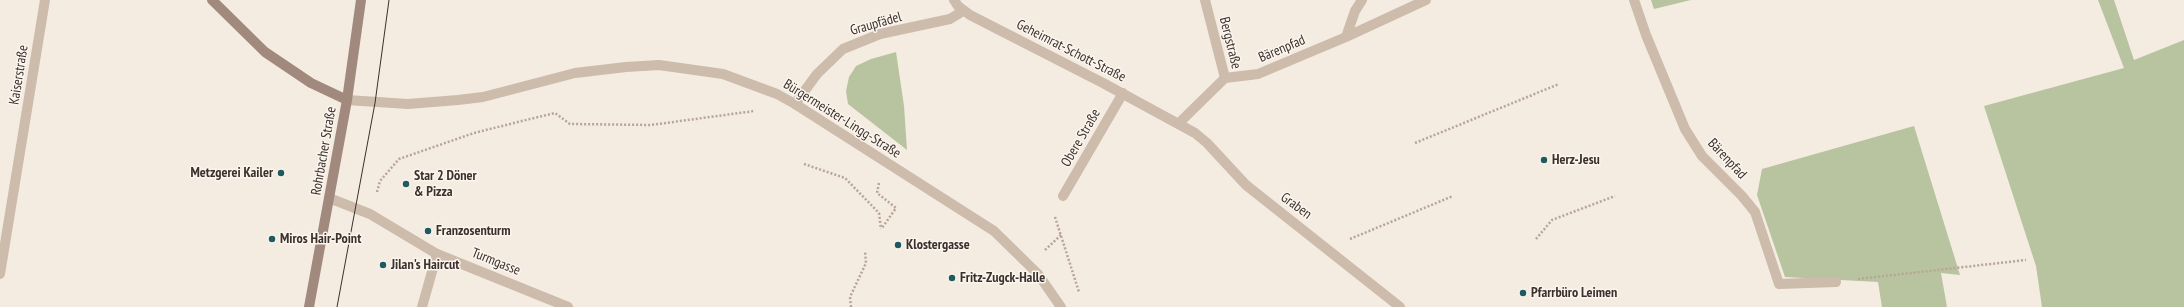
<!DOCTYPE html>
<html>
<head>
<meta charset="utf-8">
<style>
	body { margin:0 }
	canvas { display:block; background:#f4ebe1 }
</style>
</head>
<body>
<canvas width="2184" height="307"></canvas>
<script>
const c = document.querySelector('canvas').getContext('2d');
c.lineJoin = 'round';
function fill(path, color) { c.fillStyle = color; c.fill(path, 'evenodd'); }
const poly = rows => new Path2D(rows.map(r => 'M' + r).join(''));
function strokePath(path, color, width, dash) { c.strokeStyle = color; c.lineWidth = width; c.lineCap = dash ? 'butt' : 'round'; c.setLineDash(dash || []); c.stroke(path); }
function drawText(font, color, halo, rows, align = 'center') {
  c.font = font + ' "PT Sans Narrow",sans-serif'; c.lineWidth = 3; c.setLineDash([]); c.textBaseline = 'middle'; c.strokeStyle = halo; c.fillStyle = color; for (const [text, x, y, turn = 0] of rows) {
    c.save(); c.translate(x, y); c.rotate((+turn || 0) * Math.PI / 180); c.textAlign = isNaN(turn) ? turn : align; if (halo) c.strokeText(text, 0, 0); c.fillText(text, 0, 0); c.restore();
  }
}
const green = poly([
	[1651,0,1691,0,1654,9],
	[2098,0,2114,0,2134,60,2184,40,2184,307,2042,307,2036,266,1984,106,2124,68],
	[896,52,904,106,907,150,848,104,846,91,849,77,856,66,871,59],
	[1914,126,1960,275,1941,273,1947,307,1882,307,1878,282,1785,277,1757,195,1762,169]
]);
const path = poly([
	[1415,143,1559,84],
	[804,164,845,178,879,213,881,229],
	[879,183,877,193,896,208,882,228],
	[377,192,380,181,399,159,474,133,530,119,555,113,570,124,651,125,754,111],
	[1055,217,1079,292],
	[1350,239,1453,196],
	[1536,239,1552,220,1615,196],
	[1045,250,1061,235],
	[1858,279,2026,260],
	[851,307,850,297,866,263,865,251]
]);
const service = poly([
	[1634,0,1646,35,1685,129,1702,156,1742,196,1755,212,1779,284,1836,282]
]);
const pedestrian = poly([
	[422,307,437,254]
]);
const minor = poly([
	[954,0,958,6,970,15,1103,83,1195,133,1207,143,1246,185,1400,307],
	[1205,0,1225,78],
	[1346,37,1355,11,1362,0],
	[1225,78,1258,74,1346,37,1426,0],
	[795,104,817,74,843,49,880,34,950,19,963,11],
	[1179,123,1225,78],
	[1063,196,1123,93],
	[329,198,370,214,437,254,568,307],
	[0,274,45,0]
]);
const tertiary = poly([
	[347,100,408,104,458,100,483,97,575,73,626,67,659,65,723,74,777,94,795,104,994,231,1038,274,1061,307]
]);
const secondary = poly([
	[212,0,265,52,311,83,347,100],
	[309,307,347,100,361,0]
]);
const tram = poly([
	[337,307,375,103,389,0]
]);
const markers = [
	[1544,160,4,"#1f5a5e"],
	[281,173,4,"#1f5a5e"],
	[406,184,4,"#1f5a5e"],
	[428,231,4,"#1f5a5e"],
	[272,239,4,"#1f5a5e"],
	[898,245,4,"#1f5a5e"],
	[383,265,4,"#1f5a5e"],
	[952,278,4,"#1f5a5e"],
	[1523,293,4,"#1f5a5e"]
];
const streetNames = [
	["Graupfädel",876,24,-16],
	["Bergstraße",1230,43,76],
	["Bärenpfad",1282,49,-23],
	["Geheimrat-Schott-Straße",1071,51,27],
	["Kaiserstraße",19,75,-81],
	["Bürgermeister-Lingg-Straße",842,119,32],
	["Obere Straße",1081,138,-60],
	["Rohrbacher Straße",324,151,-80],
	["Bärenpfad",1727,159,47],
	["Graben",1296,206,36],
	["Turmgasse",496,262,22]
];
const poiNames = [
	["Herz-Jesu",1552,160],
	["Metzgerei Kailer",273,173,"right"],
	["Star 2 Döner",414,176],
	["& Pizza",414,192],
	["Franzosenturm",436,231],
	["Miros Hair-Point",280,239],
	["Klostergasse",906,245],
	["Jilan's Haircut",391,265],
	["Fritz-Zugck-Halle",960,278],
	["Pfarrbüro Leimen",1531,293]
];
fill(green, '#b8c4a0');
strokePath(path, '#b9a596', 2.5, [2, 2]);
strokePath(service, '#cdbbac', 10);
strokePath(pedestrian, '#cdbbac', 10);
strokePath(minor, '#cdbbac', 10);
strokePath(tertiary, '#cdbbac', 10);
strokePath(secondary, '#a18a7d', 10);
strokePath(tram, '#3b302b', 1);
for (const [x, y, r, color] of markers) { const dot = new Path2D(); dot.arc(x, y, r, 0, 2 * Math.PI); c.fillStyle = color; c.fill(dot); strokePath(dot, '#fbf5ee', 1.5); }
drawText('14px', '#3b302b', '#fbf5ee', streetNames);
drawText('bold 14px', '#3b302b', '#fbf5ee', poiNames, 'left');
</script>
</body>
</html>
